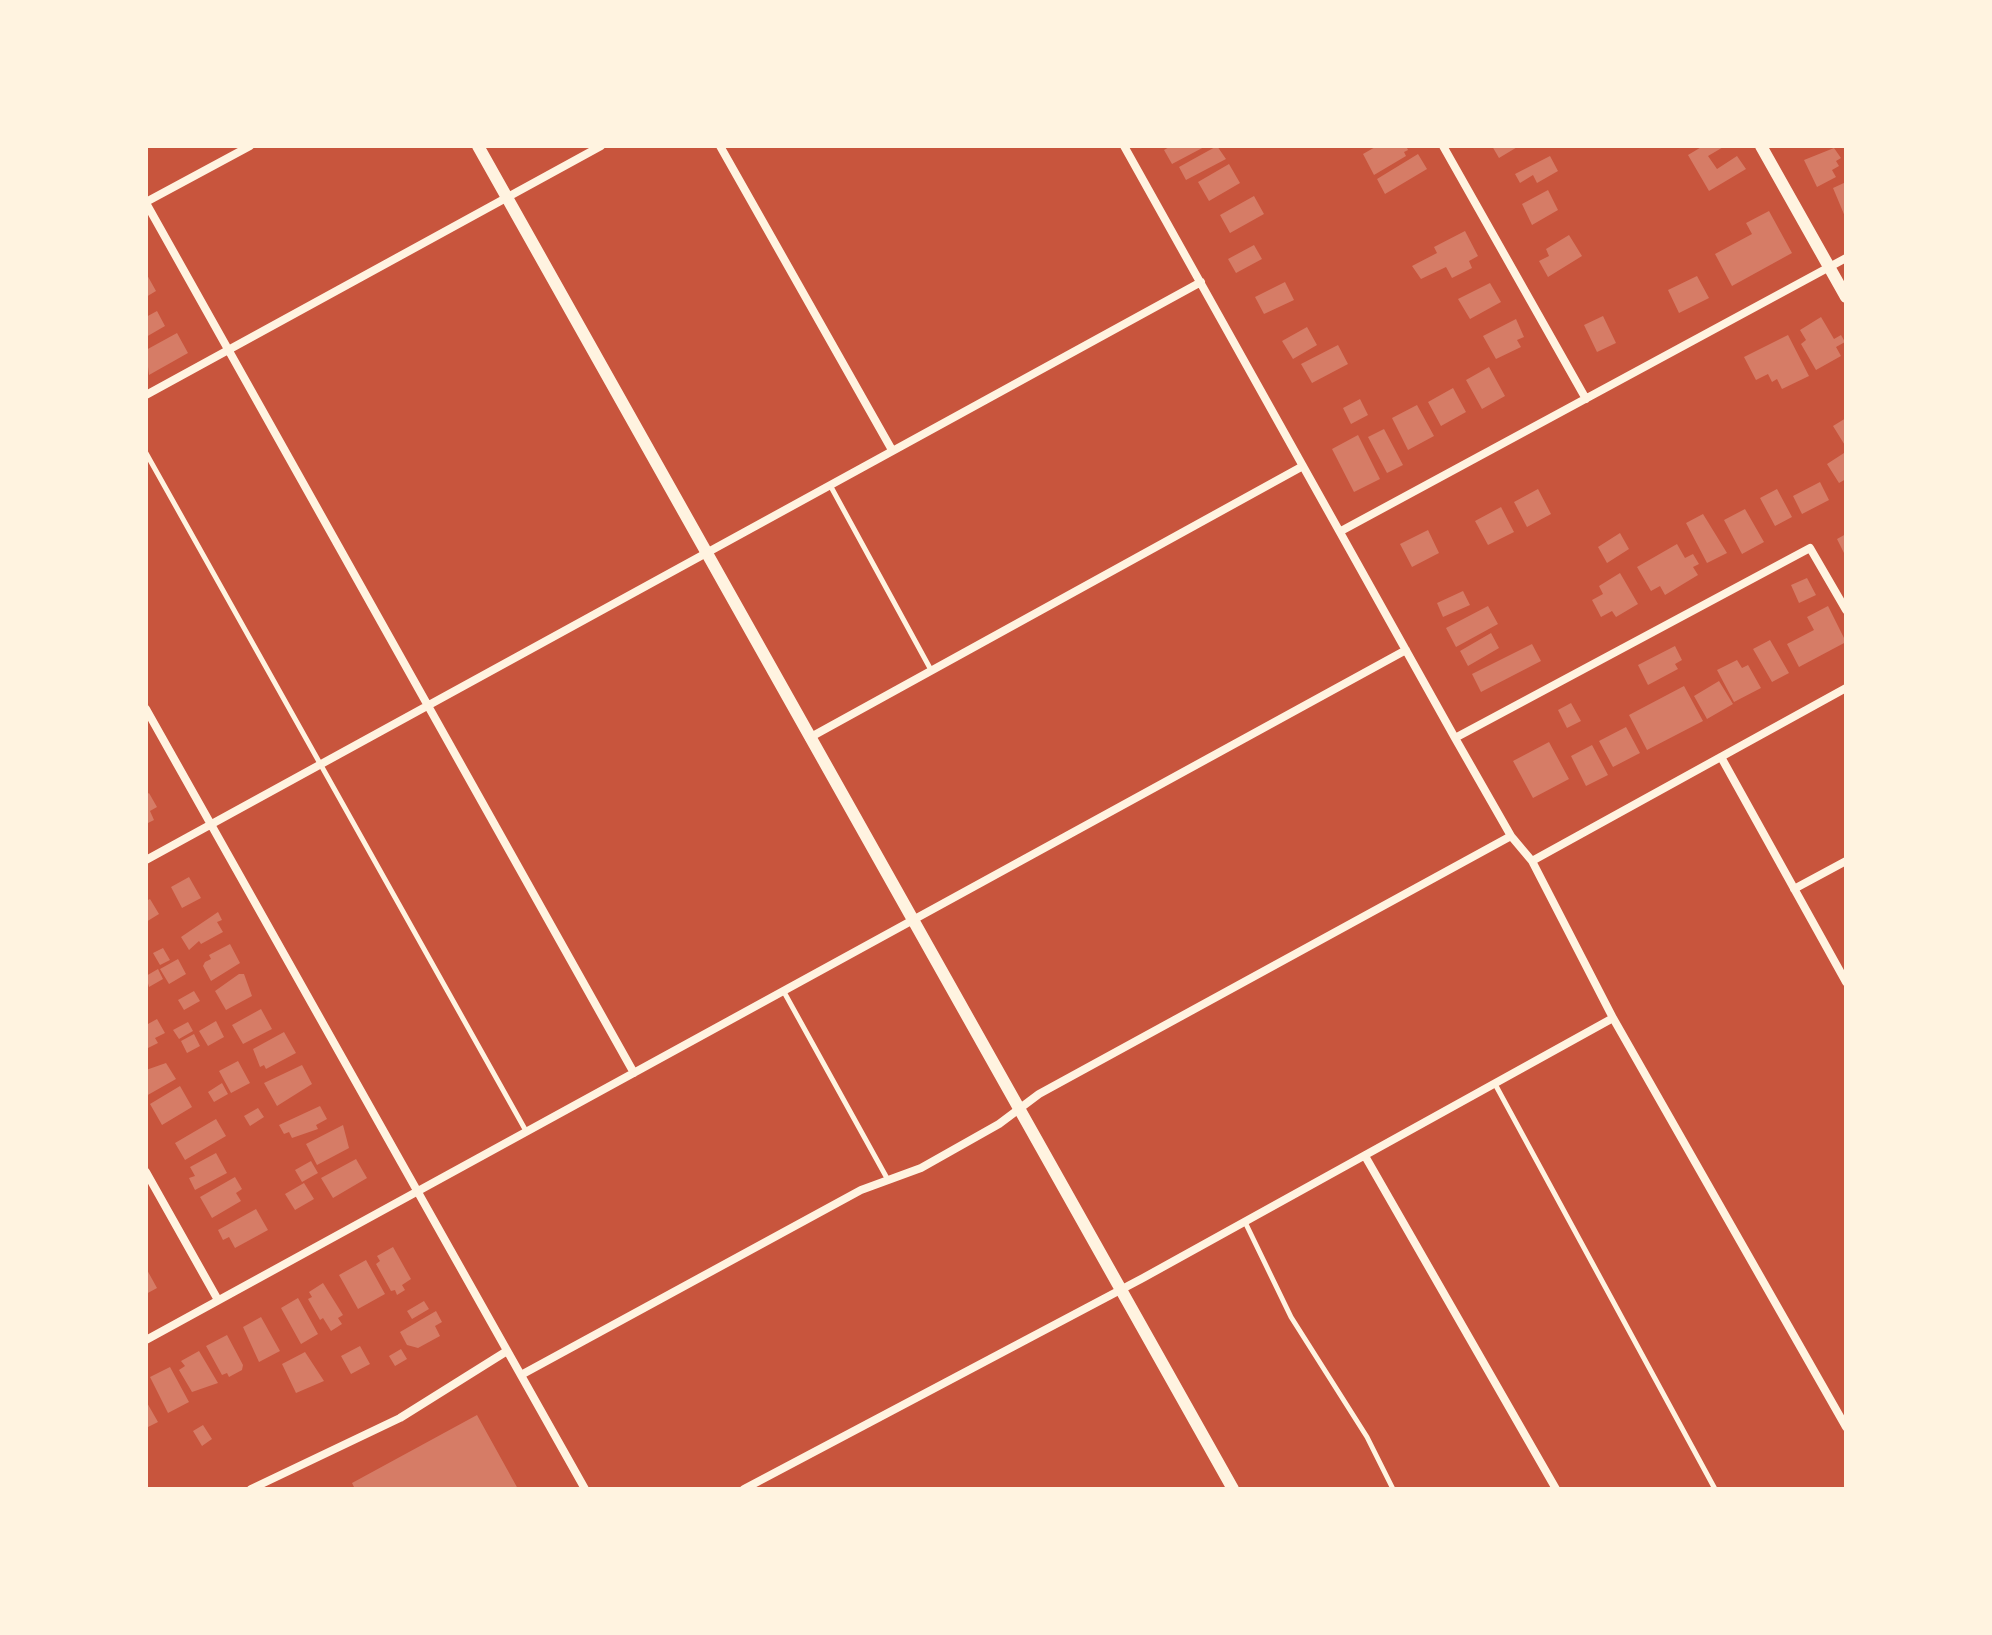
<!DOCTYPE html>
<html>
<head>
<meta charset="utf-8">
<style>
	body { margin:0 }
	#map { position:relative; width:1992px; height:1635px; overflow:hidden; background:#c8553d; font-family:"Alegreya Sans",sans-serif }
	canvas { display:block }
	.frame { position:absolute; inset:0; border:148px solid #fff3e0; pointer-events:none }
</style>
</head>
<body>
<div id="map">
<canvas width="1992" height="1635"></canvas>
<div class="frame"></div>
</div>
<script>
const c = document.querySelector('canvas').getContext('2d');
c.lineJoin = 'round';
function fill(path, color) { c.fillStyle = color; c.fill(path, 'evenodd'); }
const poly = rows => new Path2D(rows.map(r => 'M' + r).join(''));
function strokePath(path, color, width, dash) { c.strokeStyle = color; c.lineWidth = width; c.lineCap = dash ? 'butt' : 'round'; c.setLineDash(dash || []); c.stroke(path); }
const building = poly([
	[1171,146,1206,146,1172,164,1164,150],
	[1217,146,1226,159,1186,180,1179,167],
	[1377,146,1406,146,1408,150,1404,152,1406,156,1374,175,1363,154],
	[1492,146,1519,146,1499,158],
	[1703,146,1725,146,1708,156,1717,169,1737,156,1746,169,1709,191,1688,155],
	[1834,148,1841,158,1836,161,1839,166,1832,170,1836,177,1817,187,1804,160],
	[1418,154,1427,169,1385,194,1377,179],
	[1550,156,1558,171,1537,183,1533,175,1520,183,1515,174],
	[1229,164,1240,183,1209,201,1198,182],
	[1846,182,1846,219,1833,188],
	[1548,190,1558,210,1532,225,1522,204],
	[1254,196,1264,214,1230,233,1220,215],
	[1769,211,1792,253,1732,286,1715,254,1752,234,1746,223],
	[1465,231,1478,256,1469,261,1472,268,1452,278,1446,267,1421,279,1412,266,1437,253,1434,247],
	[1569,235,1582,256,1548,277,1539,261,1549,256,1546,249],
	[1254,245,1262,259,1236,273,1228,259],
	[146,273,156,291,146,297],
	[1697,276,1709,298,1679,313,1668,290],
	[1285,282,1294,300,1264,314,1255,297],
	[1490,283,1501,302,1470,319,1458,299],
	[157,311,165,326,146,337,146,317],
	[1603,316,1616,343,1597,352,1584,325],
	[1821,317,1834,339,1841,335,1845,342,1836,347,1841,356,1816,370,1801,344,1806,340,1800,330],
	[1516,319,1524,337,1517,340,1521,347,1496,359,1483,336],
	[1307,327,1317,345,1293,359,1282,341],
	[177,333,188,353,149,375,146,350],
	[1788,335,1809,376,1782,389,1777,379,1772,382,1768,374,1756,380,1744,357],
	[1338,345,1348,364,1312,383,1301,364],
	[1489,367,1505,396,1482,409,1466,380],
	[1453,388,1466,412,1441,426,1428,402],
	[1360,399,1368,415,1351,424,1343,408],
	[1417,405,1434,436,1408,450,1392,418],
	[1846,418,1846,447,1833,426],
	[1384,429,1403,465,1387,473,1368,437],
	[1358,435,1380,479,1354,492,1332,449],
	[1844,453,1846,479,1839,483,1827,464],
	[1820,482,1829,500,1802,514,1793,496],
	[1538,489,1551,514,1527,527,1514,502],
	[1777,489,1792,517,1775,526,1760,498],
	[1501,507,1514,532,1488,545,1475,521],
	[1745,509,1764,542,1742,554,1724,520],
	[1703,514,1727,553,1707,563,1686,523],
	[1428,530,1439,553,1412,567,1400,544],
	[1620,533,1629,549,1607,563,1598,547],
	[1846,534,1846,557,1837,539],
	[1677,544,1685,558,1693,554,1699,564,1693,567,1698,575,1665,595,1660,586,1651,591,1637,567],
	[1620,573,1638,604,1616,617,1612,611,1601,617,1592,600,1603,594,1599,586],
	[1807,578,1816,595,1799,603,1791,585],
	[1463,591,1470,605,1443,617,1437,603],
	[1488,606,1498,624,1456,647,1446,628],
	[1828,606,1846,642,1799,667,1787,644,1814,630,1807,617],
	[1491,633,1499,648,1468,666,1460,651],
	[1770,640,1789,673,1772,682,1753,649],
	[1532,644,1541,661,1481,692,1472,674],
	[1675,646,1682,660,1675,664,1678,669,1648,685,1638,665],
	[1737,660,1742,668,1748,665,1761,688,1734,702,1717,670],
	[1719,681,1733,704,1707,719,1694,696],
	[1684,686,1703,721,1647,750,1629,715],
	[1571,703,1581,721,1567,728,1558,710],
	[1626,727,1640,753,1613,767,1599,741],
	[1549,742,1569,779,1533,798,1513,761],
	[1592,745,1608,775,1586,786,1571,756],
	[149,793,157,807,150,811,154,820,146,824,146,795],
	[189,877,201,898,182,908,171,887],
	[150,899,159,914,146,922,146,901],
	[218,912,222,920,217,922,223,932,201,944,199,941,189,950,181,937],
	[230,944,240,963,211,981,203,966,205,962,211,959,209,955],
	[163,948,170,960,160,965,153,953],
	[178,959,186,974,169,984,160,969],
	[158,969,163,979,149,987,146,976],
	[239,974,244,974,252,996,226,1010,215,991],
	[194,991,200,1001,184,1010,178,1000],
	[261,1009,272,1029,243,1044,232,1025],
	[157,1019,165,1033,155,1038,158,1043,146,1049,146,1020,148,1024],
	[216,1021,224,1037,208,1046,199,1031],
	[188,1022,193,1031,179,1039,173,1030],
	[284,1032,296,1053,266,1069,264,1065,260,1067,253,1049],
	[194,1034,200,1046,187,1053,181,1041],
	[238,1061,250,1083,231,1093,219,1071],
	[166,1063,176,1079,146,1096,146,1070],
	[302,1065,312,1084,277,1106,264,1083],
	[222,1083,228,1094,214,1102,208,1092],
	[180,1086,192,1107,162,1125,150,1104],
	[320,1106,327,1119,316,1125,318,1129,292,1138,289,1132,284,1134,279,1125],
	[258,1108,264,1117,250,1126,244,1116],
	[216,1119,226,1136,185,1160,175,1143],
	[343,1125,349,1148,317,1165,306,1144],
	[216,1153,227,1173,195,1190,189,1178,195,1176,190,1167],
	[356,1159,367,1178,333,1198,321,1178],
	[311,1161,318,1173,302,1182,295,1170],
	[235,1177,242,1189,236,1193,241,1201,212,1218,200,1197],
	[304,1183,314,1199,295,1210,285,1194],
	[256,1209,268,1230,235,1248,229,1237,223,1240,218,1230],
	[393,1247,411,1279,402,1285,405,1290,397,1295,395,1290,391,1291,376,1264,380,1261,377,1256],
	[366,1260,385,1294,358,1309,339,1275],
	[146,1268,157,1288,146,1294],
	[323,1283,343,1315,338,1318,342,1324,331,1331,323,1318,320,1320,308,1299,312,1297,309,1292],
	[298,1298,318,1334,301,1344,281,1308],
	[424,1301,429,1309,412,1319,407,1311],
	[436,1311,442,1322,435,1326,440,1336,418,1348,407,1345,400,1332],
	[261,1317,280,1351,259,1362,243,1327],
	[227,1335,243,1365,242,1370,229,1377,227,1373,222,1375,206,1346],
	[360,1346,370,1364,351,1374,341,1356],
	[401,1349,407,1359,395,1366,389,1356],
	[199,1351,218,1383,192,1392,179,1370,185,1366,181,1361],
	[305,1352,324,1381,296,1393,282,1364],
	[170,1367,189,1402,168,1413,150,1377],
	[146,1401,158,1422,146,1428],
	[477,1415,518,1489,355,1489,352,1483],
	[203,1425,212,1439,202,1446,193,1431]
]);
const service = poly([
	[146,453,526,1131],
	[830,485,931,670],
	[784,992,888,1180],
	[1495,1084,1715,1489],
	[1245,1222,1291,1317,1367,1437,1393,1489]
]);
const minor = poly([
	[720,146,892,450],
	[1124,146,1455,738,1511,836,1532,861,1613,1018,1846,1427],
	[1443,146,1586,399],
	[146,202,250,146],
	[146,203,634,1073],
	[146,395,601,146],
	[1341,531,1846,258],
	[146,709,585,1489],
	[809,738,1303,466],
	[1455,738,1810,548,1846,610],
	[1721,757,1846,982],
	[146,860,1201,282],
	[1532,861,1846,688],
	[1794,889,1846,861],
	[1365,1156,1556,1489],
	[146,1172,218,1300],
	[146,1340,1406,650],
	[521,1375,861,1190,921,1168,999,1124,1039,1094,1511,836],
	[251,1489,400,1418,507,1351],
	[744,1489,1143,1278,1613,1018]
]);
const tertiary = poly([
	[478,146,1233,1489],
	[1761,146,1846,297]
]);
fill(building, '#d67c66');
strokePath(service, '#fff3e0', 5);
strokePath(minor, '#fff3e0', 8);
strokePath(tertiary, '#fff3e0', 12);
</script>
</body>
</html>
